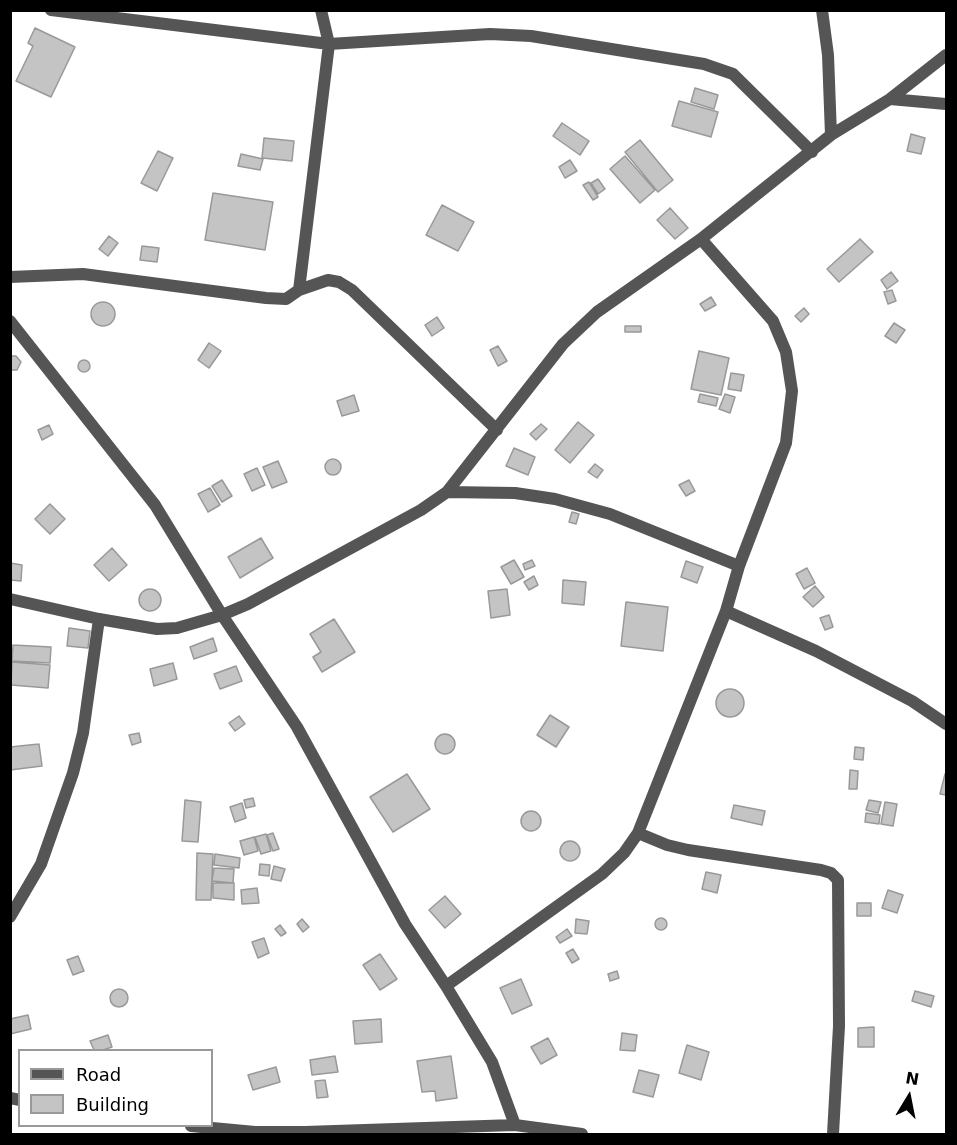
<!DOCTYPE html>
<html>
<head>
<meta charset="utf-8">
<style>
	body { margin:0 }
	#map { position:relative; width:957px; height:1145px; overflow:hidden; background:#fff; font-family:"DejaVu Sans",sans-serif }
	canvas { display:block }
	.frame { position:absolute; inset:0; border:12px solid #000; pointer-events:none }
	.legend { position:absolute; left:18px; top:1049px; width:195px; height:78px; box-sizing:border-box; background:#fff; border:2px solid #999; margin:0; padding:8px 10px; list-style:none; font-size:18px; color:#000 }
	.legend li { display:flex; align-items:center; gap:12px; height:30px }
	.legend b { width:30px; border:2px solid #999 }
	.north { position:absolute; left:879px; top:1067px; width:60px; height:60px; -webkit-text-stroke:4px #fff; paint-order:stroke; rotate:10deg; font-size:16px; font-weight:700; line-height:24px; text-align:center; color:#000 }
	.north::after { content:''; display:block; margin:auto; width:21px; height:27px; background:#000; clip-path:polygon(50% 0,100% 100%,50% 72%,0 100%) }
</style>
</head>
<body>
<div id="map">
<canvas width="957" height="1145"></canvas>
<div class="frame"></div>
<ul class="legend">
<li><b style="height:8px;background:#555"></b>Road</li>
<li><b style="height:16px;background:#c4c4c4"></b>Building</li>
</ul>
<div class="north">N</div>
</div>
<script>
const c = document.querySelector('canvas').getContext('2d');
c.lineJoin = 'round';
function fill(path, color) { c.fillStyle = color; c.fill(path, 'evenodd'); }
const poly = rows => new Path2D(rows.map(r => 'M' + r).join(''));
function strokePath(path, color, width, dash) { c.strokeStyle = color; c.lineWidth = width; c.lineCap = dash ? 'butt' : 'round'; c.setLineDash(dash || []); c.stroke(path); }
const building = poly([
	[35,28,75,47,51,97,16,81,33,46,28,43,35,28],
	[695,88,718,95,714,109,691,102,695,88],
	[679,101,718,112,711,137,672,126,679,101],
	[562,123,589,141,580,155,553,136,562,123],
	[911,134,925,138,921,154,907,151,911,134],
	[264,138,294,141,292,161,262,158,264,138],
	[640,140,673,180,658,192,625,152,640,140],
	[158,151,173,158,157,191,141,183,158,151],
	[241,154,263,159,260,170,238,166,241,154],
	[625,156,655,190,640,203,610,169,625,156],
	[570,160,577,171,565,178,559,167,570,160],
	[598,179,605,189,598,194,591,183,598,179],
	[589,182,598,197,593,200,583,185,589,182],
	[213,193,273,202,265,250,205,240,213,193],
	[442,205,474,222,458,251,426,235,442,205],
	[670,208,688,228,675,239,657,220,670,208],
	[109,236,118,243,108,256,99,249,109,236],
	[860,239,873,252,839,282,827,269,860,239],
	[142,246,159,248,157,262,140,260,142,246],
	[891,272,898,281,887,289,881,280,891,272],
	[892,290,896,301,888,304,884,292,892,290],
	[711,297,716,305,705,311,700,304,711,297],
	'91 314a12 12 0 1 1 24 0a12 12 0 1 1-24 0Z',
	[804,308,809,314,801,322,795,316,804,308],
	[437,317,444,328,432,336,425,325,437,317],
	[894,323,905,330,896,343,885,336,894,323],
	[625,326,641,326,641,332,625,332,625,326],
	[209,343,221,351,209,368,198,360,209,343],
	[498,346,507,361,498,366,490,350,498,346],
	[699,351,729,358,721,395,691,389,699,351],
	[10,356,16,356,21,362,17,370,10,370,10,356],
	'78 366a6 6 0 1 1 12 0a6 6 0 1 1-12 0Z',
	[731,373,744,375,741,391,728,389,731,373],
	[700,394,718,398,716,406,698,402,700,394],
	[725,394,735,397,730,413,719,409,725,394],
	[354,395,359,411,342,416,337,401,354,395],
	[578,422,594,435,570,463,555,450,578,422],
	[541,424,547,429,536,440,530,434,541,424],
	[49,425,53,434,42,440,38,430,49,425],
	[514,448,535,457,528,475,506,466,514,448],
	'325 467a8 8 0 1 1 16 0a8 8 0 1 1-16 0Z',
	[278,461,287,482,272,488,263,467,278,461],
	[595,464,603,470,597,478,588,472,595,464],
	[257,468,265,485,252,491,244,474,257,468],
	[222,480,232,496,222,502,212,486,222,480],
	[689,480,695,491,686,496,679,485,689,480],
	[210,488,220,505,208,512,198,494,210,488],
	[50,504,65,519,50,534,35,519,50,504],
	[572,512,579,514,576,524,569,522,572,512],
	[261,538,273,558,240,578,228,557,261,538],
	[112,548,127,565,109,581,94,565,112,548],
	[514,560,524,577,511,584,501,567,514,560],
	[532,560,535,566,525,570,523,564,532,560],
	[686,561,703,567,697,583,681,577,686,561],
	[10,563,22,565,21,581,10,580,10,563],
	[807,568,815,583,804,589,796,574,807,568],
	[534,576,538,585,529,590,524,582,534,576],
	[563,580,586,582,584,605,562,603,563,580],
	[815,586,824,597,813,607,803,597,815,586],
	[507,589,510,615,491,618,488,591,507,589],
	'139 600a11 11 0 1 1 22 0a11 11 0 1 1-22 0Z',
	[626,602,668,607,663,651,621,646,626,602],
	[829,615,833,627,825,630,820,618,829,615],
	[334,619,355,652,322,672,313,657,321,652,310,634,334,619],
	[69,628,90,631,88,648,67,646,69,628],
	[213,638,217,651,194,659,190,647,213,638],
	[13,645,51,647,50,663,12,661,13,645],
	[12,662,50,665,48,688,11,685,12,662],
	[173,663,177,679,154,686,150,669,173,663],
	[236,666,242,681,220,689,214,674,236,666],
	'716 703a14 14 0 1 1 28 0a14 14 0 1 1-28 0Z',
	[550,715,569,727,556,747,537,735,550,715],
	[239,716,245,724,235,731,229,723,239,716],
	[139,733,141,742,132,745,129,735,139,733],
	'435 744a10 10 0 1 1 20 0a10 10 0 1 1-20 0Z',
	[39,744,42,766,10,770,10,747,39,744],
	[855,747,864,748,863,760,854,759,855,747],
	[850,770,858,771,857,789,849,789,850,770],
	[407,774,430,809,393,832,370,797,407,774],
	[945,774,946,775,946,795,940,794,945,774],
	[253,798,255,806,246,808,244,800,253,798],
	[185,800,201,802,198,842,182,841,185,800],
	[869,800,881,802,878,813,866,810,869,800],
	[885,802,897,804,893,826,881,824,885,802],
	[242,803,246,818,235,822,230,807,242,803],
	[734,805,765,811,762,825,731,818,734,805],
	'521 821a10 10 0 1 1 20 0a10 10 0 1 1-20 0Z',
	[866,813,880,815,879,824,865,822,866,813],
	[273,833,279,849,273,851,267,835,273,833],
	[266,834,271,851,261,854,255,837,266,834],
	[254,837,258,851,244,855,240,841,254,837],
	'560 851a10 10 0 1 1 20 0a10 10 0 1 1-20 0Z',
	[197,853,213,854,211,900,196,900,197,853],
	[215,854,240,858,239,868,214,865,215,854],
	[260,864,270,865,269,876,259,875,260,864],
	[274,866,285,869,281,881,271,879,274,866],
	[214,868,234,869,233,883,212,881,214,868],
	[706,872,721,875,717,893,702,889,706,872],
	[213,883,234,883,234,900,213,898,213,883],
	[257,888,259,903,242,904,241,890,257,888],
	[888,890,903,895,897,913,882,908,888,890],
	[445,896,461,914,445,928,429,910,445,896],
	[857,903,871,903,871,916,857,916,857,903],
	'655 924a6 6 0 1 1 12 0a6 6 0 1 1-12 0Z',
	[302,919,309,927,303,932,297,924,302,919],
	[576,919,589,921,587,934,575,933,576,919],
	[280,925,286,933,281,936,275,929,280,925],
	[567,929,572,936,560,943,556,937,567,929],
	[264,938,269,953,258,958,252,942,264,938],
	[573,949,579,959,572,963,566,953,573,949],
	[380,954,397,979,380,990,363,965,380,954],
	[78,956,84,971,73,975,67,960,78,956],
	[617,971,619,978,610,981,608,974,617,971],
	[521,979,532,1005,512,1014,500,988,521,979],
	'110 998a9 9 0 1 1 18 0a9 9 0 1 1-18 0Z',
	[915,991,934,996,931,1007,912,1001,915,991],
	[28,1015,31,1029,10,1034,10,1019,28,1015],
	[381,1019,382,1042,355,1044,353,1021,381,1019],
	[874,1027,874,1047,858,1047,858,1028,874,1027],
	[622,1033,637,1035,635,1051,620,1050,622,1033],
	[108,1035,112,1047,103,1050,94,1050,90,1041,108,1035],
	[548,1038,557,1055,541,1064,531,1047,548,1038],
	[687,1045,709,1052,701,1080,679,1073,687,1045],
	[335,1056,338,1072,312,1075,310,1060,335,1056],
	[451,1056,457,1098,436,1101,435,1091,422,1092,417,1061,451,1056],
	[276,1067,280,1082,253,1090,248,1075,276,1067],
	[639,1070,659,1075,653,1097,633,1092,639,1070],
	[325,1080,328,1097,317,1098,315,1081,325,1080]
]);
const minor = poly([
	[51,10,329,44,490,34,531,36,704,64,733,74,812,152],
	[822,10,828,55,831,135],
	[890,99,946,104],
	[10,277,83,274,266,298,286,299,299,290,328,280,339,282,352,290,497,430],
	[299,290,329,44,321,10],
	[10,321,155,505,222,615,297,727,405,924,446,986,492,1062,515,1125],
	[447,492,515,493,555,499,610,514,739,566],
	[10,599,99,619,157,629,177,628,222,615,248,604,421,510,447,492,563,344,597,312,701,239,831,135,890,99,946,55],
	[726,611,816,651,912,701,946,724],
	[638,833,667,845,688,850,821,870,831,873,838,880,839,1026,833,1134],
	[10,917,41,864,73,773,83,733,99,619],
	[446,986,602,874,624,853,638,833,726,611,739,566,786,443,792,391,786,352,773,321,701,239],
	[10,1098,20,1100],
	[191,1126,255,1132,305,1132,515,1125,582,1134]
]);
fill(building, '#c4c4c4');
strokePath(building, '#999', 1.5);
strokePath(minor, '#555', 12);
</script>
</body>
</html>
